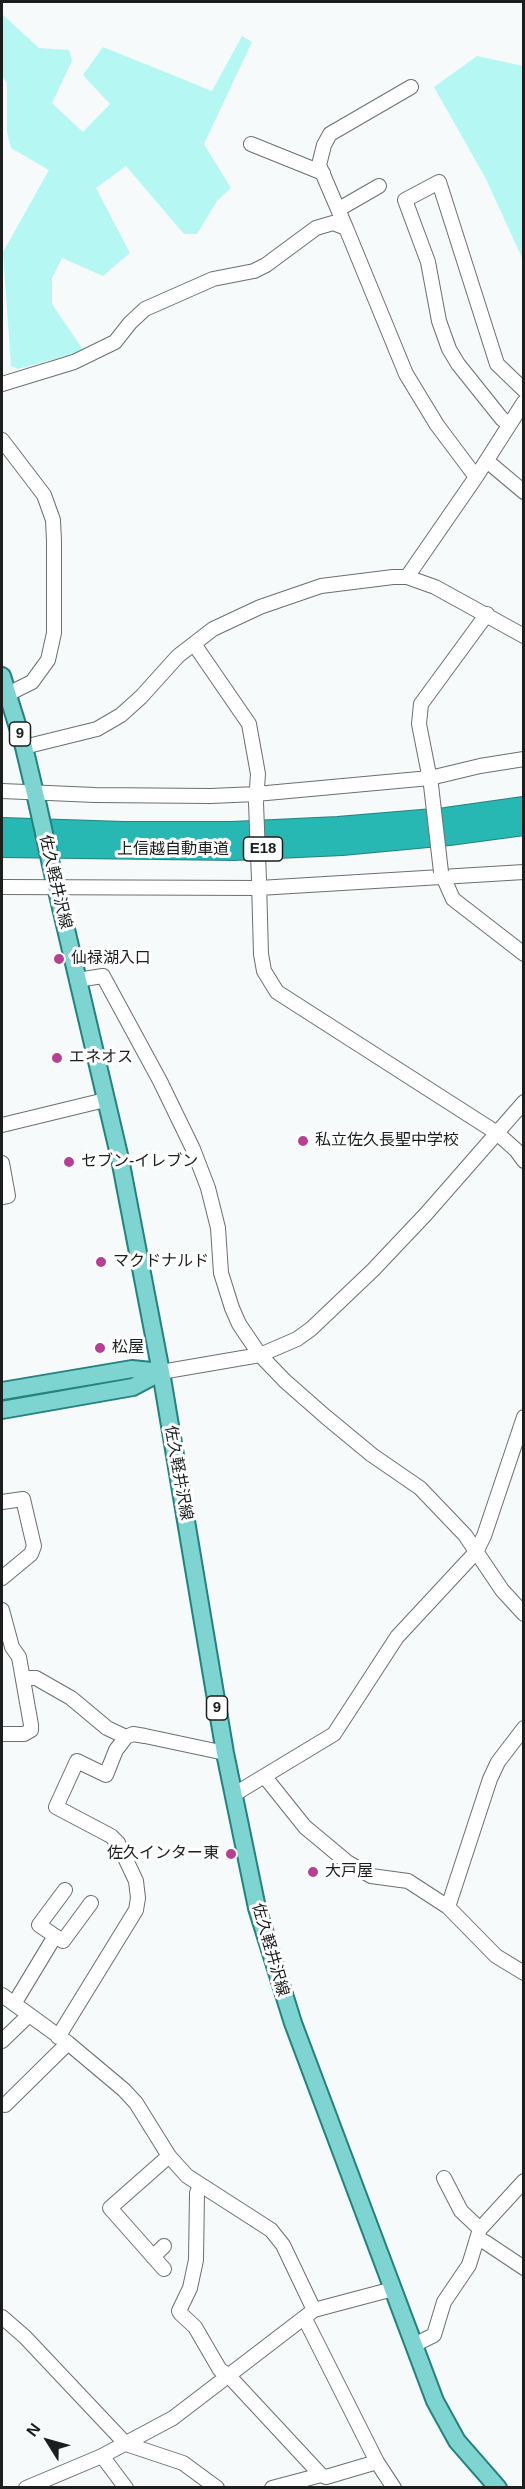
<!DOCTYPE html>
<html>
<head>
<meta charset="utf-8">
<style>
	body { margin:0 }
	#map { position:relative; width:525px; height:2489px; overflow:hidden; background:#f6fafa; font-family:Arial,sans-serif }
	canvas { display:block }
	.frame { position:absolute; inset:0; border:3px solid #1c1e1e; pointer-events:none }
	.north { position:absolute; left:18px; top:2411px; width:60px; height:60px; -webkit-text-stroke:4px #fff; paint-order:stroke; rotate:307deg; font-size:16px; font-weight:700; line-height:24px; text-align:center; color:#1c1e1e }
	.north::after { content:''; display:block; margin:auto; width:21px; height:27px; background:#1c1e1e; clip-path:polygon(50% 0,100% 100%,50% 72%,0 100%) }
</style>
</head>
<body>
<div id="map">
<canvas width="525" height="2489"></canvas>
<div class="frame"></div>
<div class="north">N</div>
</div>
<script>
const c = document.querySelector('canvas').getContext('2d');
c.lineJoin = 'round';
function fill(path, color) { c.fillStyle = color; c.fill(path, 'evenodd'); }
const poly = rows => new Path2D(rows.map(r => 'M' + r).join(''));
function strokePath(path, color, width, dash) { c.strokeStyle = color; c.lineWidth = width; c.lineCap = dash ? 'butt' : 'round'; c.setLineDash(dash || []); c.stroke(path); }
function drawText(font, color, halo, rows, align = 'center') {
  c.font = font + ' Arial,"Noto Sans JP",sans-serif'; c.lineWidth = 6; c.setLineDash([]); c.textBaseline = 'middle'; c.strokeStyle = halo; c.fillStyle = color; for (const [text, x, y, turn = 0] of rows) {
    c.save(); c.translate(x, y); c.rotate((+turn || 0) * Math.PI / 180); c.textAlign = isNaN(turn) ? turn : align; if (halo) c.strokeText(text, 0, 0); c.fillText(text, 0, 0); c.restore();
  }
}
const green = poly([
	[2,14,39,48,69,50,72,61,52,103,83,132,110,104,83,75,103,47,212,91,242,36,252,42,204,144,231,188,217,201,197,234,184,234,126,166,96,188,130,253,103,276,62,258,52,278,52,304,84,351,18,369,11,366,3,252,49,170,11,148,7,132,7,83,2,76],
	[477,56,523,66,523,260,486,179,434,87]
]);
const minor = poly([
	[251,144,323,173],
	[339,209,379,186],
	[346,228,319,165,324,145,330,134,411,87],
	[2,384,74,362,115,342,130,323,145,309,213,279,254,271,266,265,316,228,333,223,346,228,406,374,437,425,476,477],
	[510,424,502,419,458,364,449,349,439,321,428,262,405,200,439,182,497,364,524,390],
	[2,440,44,495,53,520,54,541,54,633,48,660,32,682,8,694],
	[487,461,524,492],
	[407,577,476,477,524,402],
	[194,644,249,724,258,774,256,801],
	[24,747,97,729,121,715,141,697,178,656,213,629,260,607,321,586,393,577,407,577,435,587,524,636],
	[431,785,419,724,421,704,487,614],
	[2,791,95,795,211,796,256,794,430,778,480,766,524,759],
	[441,872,453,899,524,954],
	[259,882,261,954,264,971,277,992,497,1133,516,1150,524,1161],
	[2,887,259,888,524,872],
	[77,980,103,976,160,1081,193,1149,208,1188,218,1228,221,1273,232,1308,239,1324,260,1355,285,1381,326,1417,372,1455,420,1488,465,1535,502,1590,524,1614],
	[2,1125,105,1100],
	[2,1163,8,1196,2,1197],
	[161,1372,260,1355,297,1339,311,1329,373,1270,426,1214,524,1102],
	[2,1502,23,1499,34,1546,31,1554,2,1578],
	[2,1610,12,1647,19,1657,31,1725,31,1730,24,1734,2,1734],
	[24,1678,36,1678,71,1698,107,1728,126,1737,133,1734,145,1736,225,1753],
	[265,1777,305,1827,347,1862,371,1876,408,1881,448,1907,496,1956,524,1973],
	[233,1795,334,1734,397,1637,476,1552,484,1536,524,1417],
	[448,1907,490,1779,498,1762,524,1728],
	[55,1936,63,1941,91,1903],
	[2,1995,68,2043,124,2090,136,2103,169,2156,187,2176,271,2230,283,2245,314,2310],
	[14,2004,55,1936,39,1925,65,1890],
	[58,2037,136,1910,138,1898,136,1881,118,1843,111,1836,56,1807,77,1761,106,1775,116,1750,126,1737],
	[2,2041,29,2015],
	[5,2105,68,2043],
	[200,2185,197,2193,196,2260,190,2288,179,2311,181,2314,195,2327,220,2370,228,2375,321,2475,326,2477,377,2462],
	[480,2229,524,2181],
	[478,2240,485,2242,524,2268],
	[153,2257,164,2246],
	[164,2269,110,2208,169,2156],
	[2,2317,25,2337,126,2444,183,2463,217,2488],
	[305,2319,377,2462,394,2488],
	[414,2345,434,2335,444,2302,469,2265,480,2229,461,2211,444,2178],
	[102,2456,126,2488],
	[26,2488,102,2456,173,2418,314,2310,393,2289],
	[272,2488,321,2475]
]);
const major = poly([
	[2,676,24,747,38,806],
	[54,878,120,1159,161,1372,225,1753,257,1908,293,2023,435,2401,457,2441,498,2488],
	[2,1391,132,1369,161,1372],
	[2,1410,133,1387,161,1372]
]);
const highway = poly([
	[2,828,124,832,232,832,338,827,446,818,524,807],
	[2,847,234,850,342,845,449,835,524,825]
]);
const minorBridge = poly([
	[431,785,441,872],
	[256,803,259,880]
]);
const majorBridge = poly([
	[38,806,54,878]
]);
const markers = [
	[59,959,6,"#b73f94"],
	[57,1058,6,"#b73f94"],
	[303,1141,6,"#b73f94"],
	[69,1162,6,"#b73f94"],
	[101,1262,6,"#b73f94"],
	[100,1348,6,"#b73f94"],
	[231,1854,6,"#b73f94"],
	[313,1872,6,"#b73f94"]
];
const shields = [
	[20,734,21],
	[263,849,39],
	[217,1708,21]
];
const shieldNames = [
	["9",20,734],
	["E18",263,849],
	["9",217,1708]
];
const streetNames = [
	["上信越自動車道",173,850],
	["佐久軽井沢線",55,882,77],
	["佐久軽井沢線",178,1473,80],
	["佐久軽井沢線",270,1950,74]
];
const poiNames = [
	["仙禄湖入口",71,959],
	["エネオス",69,1058],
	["私立佐久長聖中学校",315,1141],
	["セブン-イレブン",81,1162],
	["マクドナルド",113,1262],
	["松屋",112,1348],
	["佐久インター東",219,1854,"right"],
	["大戸屋",325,1872]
];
fill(green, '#b5f7f3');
strokePath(minor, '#6b6f6f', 16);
strokePath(major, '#24827f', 20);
strokePath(highway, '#24827f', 22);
strokePath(minor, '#fff', 14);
strokePath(major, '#7ed4d1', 16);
strokePath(highway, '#28b8b3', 20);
strokePath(minorBridge, '#6b6f6f', 16, []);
strokePath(majorBridge, '#24827f', 20, []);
strokePath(minorBridge, '#fff', 14);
strokePath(majorBridge, '#7ed4d1', 16);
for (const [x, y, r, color] of markers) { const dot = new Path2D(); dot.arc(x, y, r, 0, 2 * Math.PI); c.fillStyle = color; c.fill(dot); strokePath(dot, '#fff', 2); }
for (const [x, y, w] of shields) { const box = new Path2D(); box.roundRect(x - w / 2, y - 12, w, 24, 4.5); c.fillStyle = '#fff'; c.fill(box); strokePath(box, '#1c1e1e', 1.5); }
drawText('bold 15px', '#1c1e1e', null, shieldNames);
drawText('16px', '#1c1e1e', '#fff', streetNames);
drawText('16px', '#1c1e1e', '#fff', poiNames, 'left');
</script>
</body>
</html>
